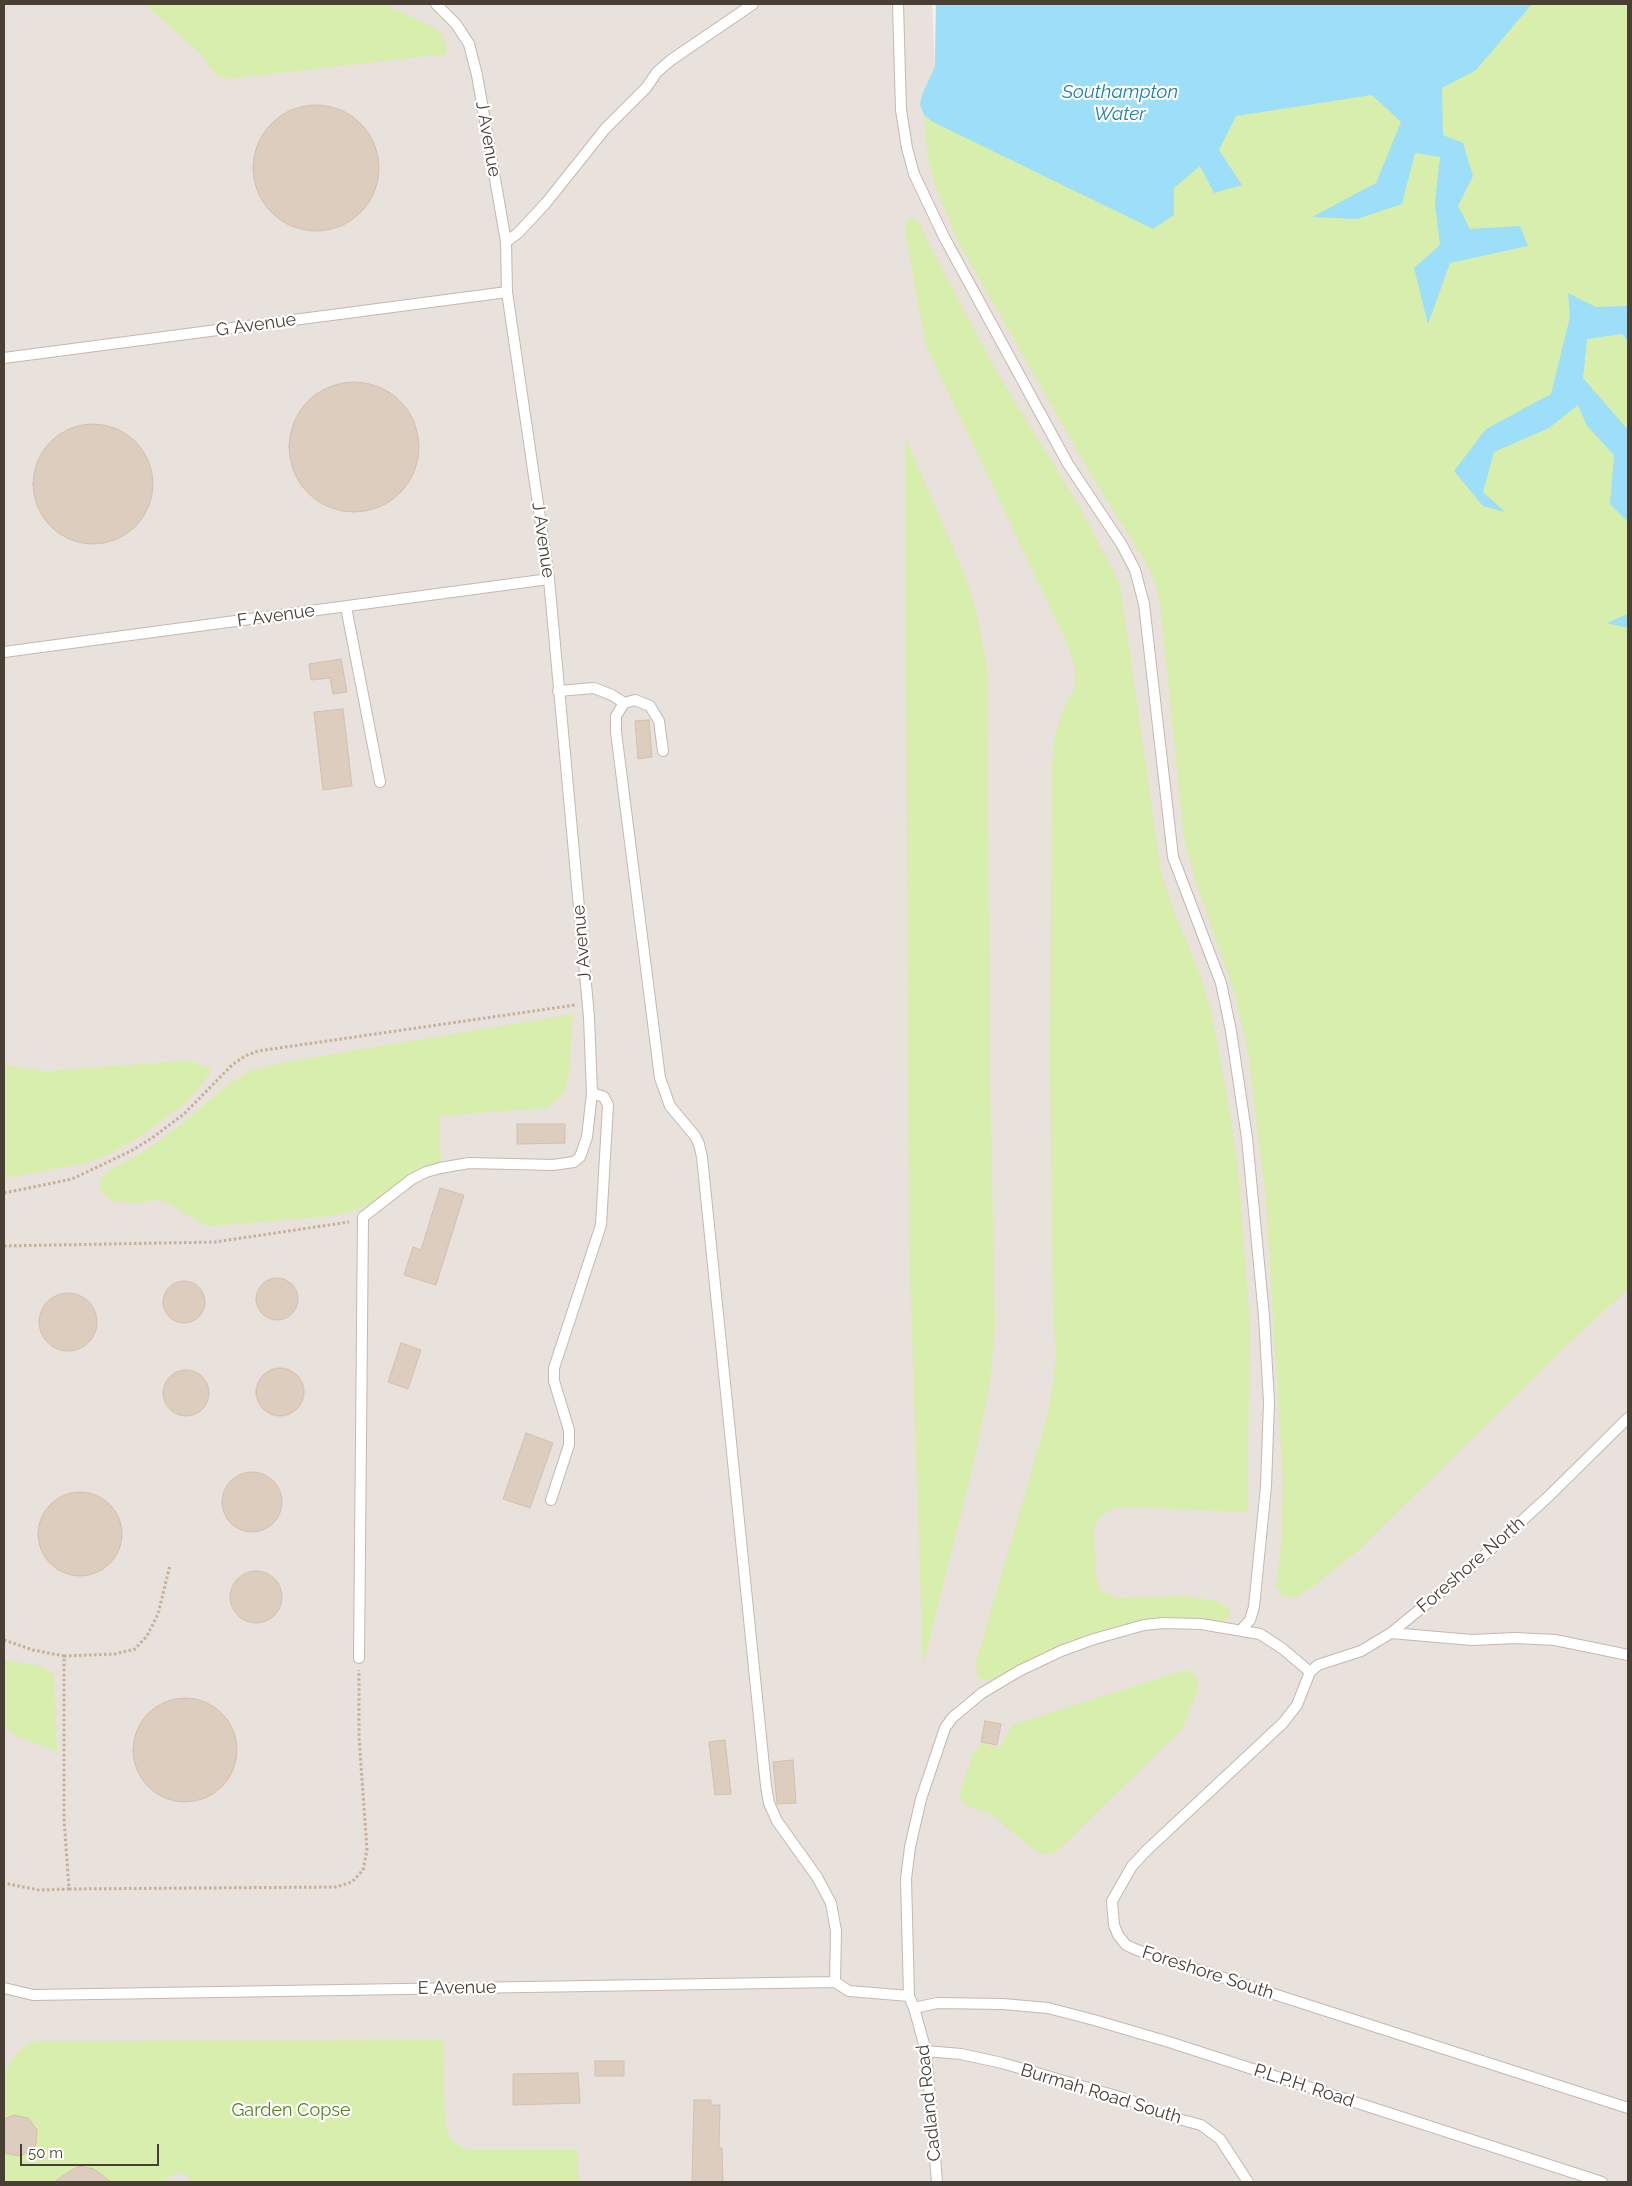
<!DOCTYPE html>
<html>
<head>
<meta charset="utf-8">
<style>
	body { margin:0 }
	#map { position:relative; width:1632px; height:2186px; overflow:hidden; background:#f6f0e8; font-family:Raleway,sans-serif }
	canvas { display:block }
	.frame { position:absolute; inset:0; border:5px solid #4a3f35; pointer-events:none }
	.scale { position:absolute; left:20px; top:2144px; width:139px; height:22px; box-sizing:border-box; border:2px solid #4a3f35; border-top:0; padding-left:6px; font-size:15px; line-height:18px; white-space:nowrap; color:#4a3f35; -webkit-text-stroke:4px #fff; paint-order:stroke }
</style>
</head>
<body>
<div id="map">
<canvas width="1632" height="2186"></canvas>
<div class="frame"></div>
<div class="scale">50 m</div>
</div>
<script>
const c = document.querySelector('canvas').getContext('2d');
c.lineJoin = 'round';
function fill(path, color) { c.fillStyle = color; c.fill(path, 'evenodd'); }
const poly = rows => new Path2D(rows.map(r => 'M' + r).join(''));
function strokePath(path, color, width, dash) { c.strokeStyle = color; c.lineWidth = width; c.lineCap = dash ? 'butt' : 'round'; c.setLineDash(dash || []); c.stroke(path); }
function drawText(font, color, halo, rows, align = 'center') {
  c.font = font + ' Raleway,sans-serif'; c.lineWidth = 4.5; c.setLineDash([]); c.textBaseline = 'middle'; c.strokeStyle = halo; c.fillStyle = color; for (const [text, x, y, turn = 0] of rows) {
    c.save(); c.translate(x, y); c.rotate((+turn || 0) * Math.PI / 180); c.textAlign = isNaN(turn) ? turn : align; if (halo) c.strokeText(text, 0, 0); c.fillText(text, 0, 0); c.restore();
  }
}
const industrial = poly([
	[4,4,932,4,935,66,922,95,920,104,1628,690,1628,2182,4,2182]
]);
const green = poly([
	[144,4,383,4,431,26,442,35,446,46,447,54,227,79,214,74,201,54],
	[936,4,1628,4,1628,1289,1580,1333,1353,1555,1308,1590,1294,1598,1282,1595,1276,1585,1281,1545,1283,1481,1266,1202,1248,1050,1234,991,1197,885,1184,839,1160,603,1155,582,1145,561,1096,483,959,243,937,191,928,160,924,115,920,104,922,95,935,66],
	[912,217,920,224,929,244,999,376,1081,509,1120,584,1161,871,1174,911,1202,980,1211,1011,1225,1084,1237,1158,1250,1323,1247,1512,1128,1507,1111,1509,1101,1516,1094,1527,1096,1578,1102,1591,1117,1598,1185,1596,1214,1600,1229,1608,1230,1618,1220,1622,1189,1619,1142,1621,1107,1628,1064,1646,988,1681,977,1677,976,1662,1042,1435,1052,1392,1056,1355,1053,1307,1050,1061,1052,767,1055,734,1064,708,1075,688,1075,669,1067,643,926,345,906,237,906,223],
	[905,437,966,577,977,614,987,667,990,1084,995,1326,990,1383,972,1471,923,1666,909,1245],
	[573,1014,569,1072,565,1090,559,1099,545,1108,439,1116,441,1165,411,1175,370,1204,350,1212,322,1217,210,1226,199,1222,166,1202,155,1200,140,1203,115,1202,107,1198,99,1188,100,1180,106,1172,145,1151,184,1122,226,1086,249,1071,286,1062],
	[183,1061,194,1062,211,1069,205,1080,188,1101,138,1138,107,1155,83,1164,4,1178,4,1065,45,1071],
	[4,1660,42,1666,54,1674,57,1751,18,1737,4,1728],
	[1187,1670,1195,1675,1198,1682,1197,1692,1183,1728,1061,1847,1051,1854,1041,1854,1031,1848,990,1813,969,1807,961,1801,960,1791,964,1779,973,1754,981,1742,1000,1748,1009,1730,1014,1724,1175,1673],
	[443,2040,445,2126,450,2139,467,2150,577,2150,579,2182,192,2182,191,2179,179,2172,168,2178,166,2182,4,2182,4,2071,21,2048,35,2041]
]);
const water = poly([
	[936,4,1532,4,1476,70,1442,88,1443,135,1463,143,1473,176,1458,206,1470,229,1520,226,1528,246,1450,263,1428,324,1414,268,1440,245,1435,202,1440,157,1415,153,1402,204,1357,219,1312,217,1376,183,1401,122,1372,95,1236,116,1219,150,1242,185,1214,193,1200,166,1174,188,1174,215,1153,229,933,122,924,115,920,104,922,95,935,66],
	[1568,293,1596,307,1628,306,1628,341,1622,334,1587,339,1583,378,1628,430,1628,522,1610,504,1614,455,1587,426,1578,405,1549,428,1494,452,1483,492,1505,512,1483,506,1454,471,1486,429,1551,394,1570,317],
	[1625,615,1628,616,1628,628,1607,623]
]);
const building = poly([
	'253 168a63 63 0 1 1 126 0a63 63 0 1 1-126 0Z',
	'289 447a65 65 0 1 1 130 0a65 65 0 1 1-130 0Z',
	'33 484a60 60 0 1 1 120 0a60 60 0 1 1-120 0Z',
	[341,659,347,692,333,694,330,678,311,680,309,664,341,659],
	[343,709,352,786,323,790,314,712,343,709],
	[649,720,652,757,638,759,635,721,649,720],
	[517,1124,565,1124,565,1143,517,1144,517,1124],
	[440,1188,464,1195,436,1285,404,1275,413,1247,421,1250,440,1188],
	'256 1299a21 21 0 1 1 42 0a21 21 0 1 1-42 0Z',
	'163 1302a21 21 0 1 1 42 0a21 21 0 1 1-42 0Z',
	'39 1322a29 29 0 1 1 58 0a29 29 0 1 1-58 0Z',
	[401,1343,421,1350,408,1389,388,1382,401,1343],
	'256 1392a24 24 0 1 1 48 0a24 24 0 1 1-48 0Z',
	'163 1393a23 23 0 1 1 46 0a23 23 0 1 1-46 0Z',
	[526,1433,553,1443,530,1508,503,1499,526,1433],
	'222 1502a30 30 0 1 1 60 0a30 30 0 1 1-60 0Z',
	'38 1534a42 42 0 1 1 84 0a42 42 0 1 1-84 0Z',
	'230 1597a26 26 0 1 1 52 0a26 26 0 1 1-52 0Z',
	'133 1750a52 52 0 1 1 104 0a52 52 0 1 1-104 0Z',
	[985,1721,1001,1724,997,1745,981,1742,985,1721],
	[725,1740,731,1794,715,1795,709,1742,725,1740],
	[793,1760,796,1803,777,1804,773,1762,793,1760],
	[595,2061,624,2061,624,2076,595,2076,595,2061],
	[578,2073,580,2103,513,2105,513,2074,578,2073],
	[694,2100,711,2100,711,2105,720,2105,719,2148,722,2148,723,2182,692,2182,694,2100],
	[14,2115,28,2118,37,2130,36,2144,32,2150,20,2156,4,2153,4,2119,14,2115],
	[80,2166,94,2169,111,2182,54,2182,73,2169,80,2166]
]);
const path = poly([
	[4,1193,72,1179,131,1151,152,1138,184,1114,232,1065,245,1056,258,1051,575,1005],
	[4,1246,215,1242,349,1222],
	[4,1640,33,1650,64,1656,64,1818,69,1889,39,1890,4,1883],
	[64,1656,115,1654,135,1649,147,1636,158,1614,170,1565],
	[69,1889,336,1887,352,1882,363,1870,367,1850,359,1737,359,1670]
]);
const lane = poly([
	[898,4,901,110,907,148,914,174,944,237,1068,464,1122,545,1135,570,1144,604,1173,857,1221,983,1231,1031,1247,1138,1264,1316,1269,1402,1266,1486,1254,1607,1250,1620,1241,1630],
	[506,242,518,233,546,203,605,129,646,88,657,72,671,60,753,4],
	[4,358,507,292],
	[346,607,380,782],
	[4,652,549,579],
	[558,691,594,688,612,695,624,703,616,716,616,732,660,1078,670,1106,695,1136,699,1144,702,1157,766,1786,769,1803,777,1821,817,1877,831,1903,836,1931,835,1982],
	[624,703,635,700,650,706,659,721,663,751],
	[1628,1418,1549,1496,1469,1569,1391,1633,1361,1651,1318,1665,1310,1672,1297,1705,1283,1723,1147,1850,1132,1866,1112,1901,1114,1925,1118,1935,1126,1945,1137,1950,1628,2108],
	[551,1500,569,1445,569,1430,554,1381,554,1368,601,1225,608,1105,604,1097,592,1093],
	[1391,1633,1472,1640,1516,1638,1555,1640,1628,1655],
	[359,1658,363,1217,412,1179,426,1172,440,1168,469,1163,553,1165,574,1162,580,1157,587,1137,592,1093,589,1017,549,579,507,292,506,242,477,75,469,44,456,24,436,4],
	[4,1988,33,1995,835,1982,849,1991,909,1996],
	[914,2008,937,2003,1003,2004,1048,2008,1094,2020,1169,2042,1602,2182],
	[926,2051,961,2054,1002,2063,1130,2100,1160,2114,1201,2125,1220,2139,1248,2182],
	[937,2182,926,2051,914,2008,909,1996,906,1879,910,1847,921,1799,945,1728,952,1718,982,1693,1019,1671,1061,1651,1094,1639,1144,1625,1163,1623,1201,1624,1260,1634,1283,1649,1310,1672]
]);
const streetNames = [
	["J Avenue",488,139,80],
	["G Avenue",256,325,-8],
	["J Avenue",543,540,82],
	["F Avenue",276,616,-8],
	["J Avenue",582,943,-95],
	["Foreshore North",1471,1565,-41],
	["Foreshore South",1208,1973,18],
	["E Avenue",457,1988,-1],
	["P.L.P.H. Road",1304,2086,18],
	["Burmah Road South",1101,2094,17],
	["Cadland Road",929,2103,-96]
];
const parkNames = [
	["Garden Copse",291,2111]
];
const waterNames = [
	["Southampton",1120,92],
	["Water",1120,114]
];
fill(industrial, '#e8e1dc');
fill(green, '#d8eeac');
fill(water, '#9ddef9');
fill(building, '#dccdbf');
strokePath(building, '#d4c1ae', 1);
strokePath(lane, '#c5b9ac', 12);
strokePath(path, '#c6b098', 3, [2.5, 2.5]);
strokePath(lane, '#fff', 10);
drawText('18px', '#4a3f35', '#fff', streetNames);
drawText('18px', '#528321', '#fff', parkNames);
drawText('italic 19px', '#1f7fa8', '#fff', waterNames);
</script>
</body>
</html>
